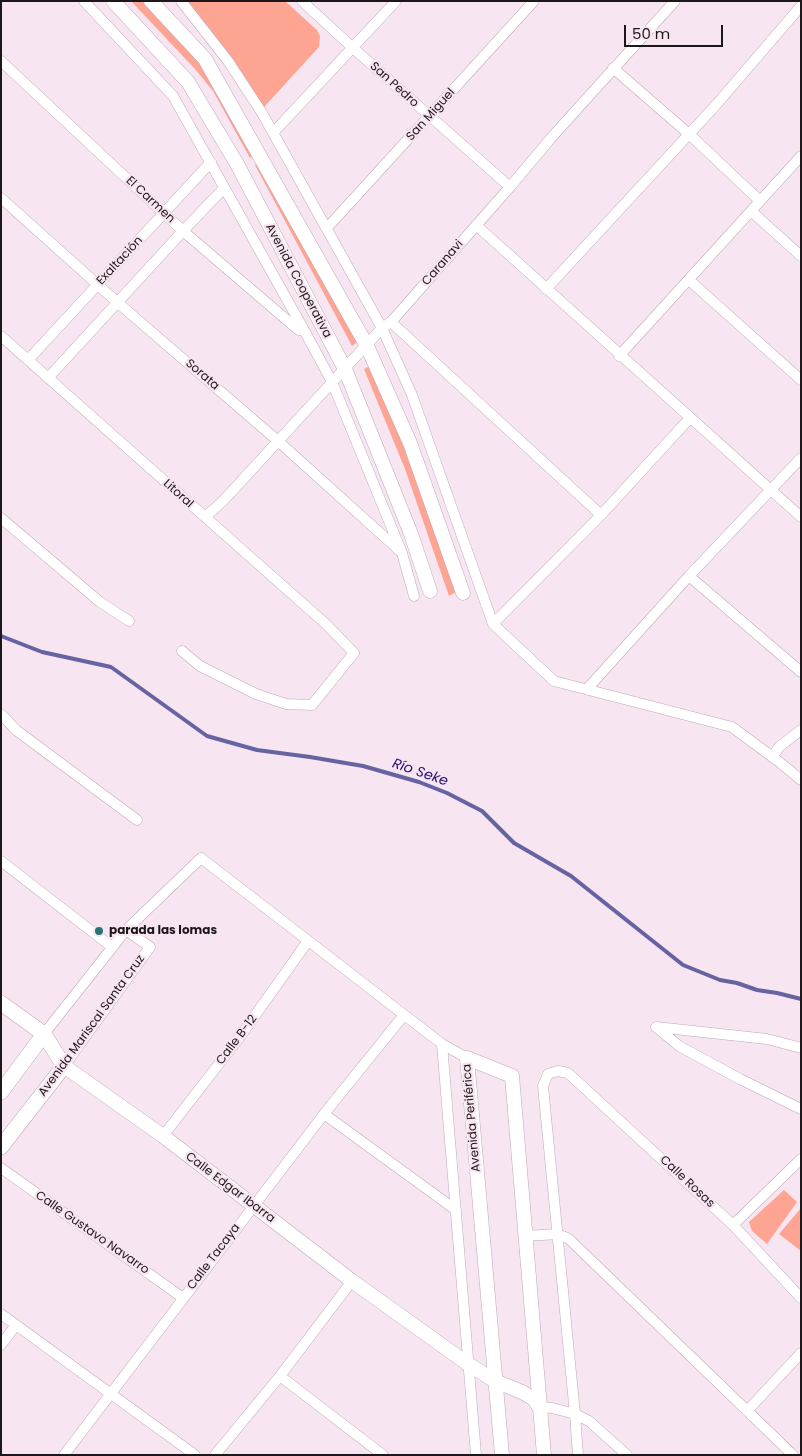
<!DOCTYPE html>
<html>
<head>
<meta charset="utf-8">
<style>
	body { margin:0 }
	#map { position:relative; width:802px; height:1456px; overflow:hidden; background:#f8e5f2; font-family:Poppins,sans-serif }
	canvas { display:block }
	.frame { position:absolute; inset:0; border:2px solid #1d171b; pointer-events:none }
	.scale { position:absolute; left:624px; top:25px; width:99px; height:22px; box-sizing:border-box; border:2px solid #1d171b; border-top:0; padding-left:6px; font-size:15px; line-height:18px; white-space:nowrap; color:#1d171b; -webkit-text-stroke:4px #f8e5f2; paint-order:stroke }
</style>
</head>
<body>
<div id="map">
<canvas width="802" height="1456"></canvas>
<div class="frame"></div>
<div class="scale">50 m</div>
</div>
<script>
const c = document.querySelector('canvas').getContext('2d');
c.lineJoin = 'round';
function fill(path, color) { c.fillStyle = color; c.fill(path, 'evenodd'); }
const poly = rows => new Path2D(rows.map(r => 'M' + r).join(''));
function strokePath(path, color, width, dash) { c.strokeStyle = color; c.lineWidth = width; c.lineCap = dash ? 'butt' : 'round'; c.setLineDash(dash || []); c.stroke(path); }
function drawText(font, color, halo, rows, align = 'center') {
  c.font = font + ' Poppins,sans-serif'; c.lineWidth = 4.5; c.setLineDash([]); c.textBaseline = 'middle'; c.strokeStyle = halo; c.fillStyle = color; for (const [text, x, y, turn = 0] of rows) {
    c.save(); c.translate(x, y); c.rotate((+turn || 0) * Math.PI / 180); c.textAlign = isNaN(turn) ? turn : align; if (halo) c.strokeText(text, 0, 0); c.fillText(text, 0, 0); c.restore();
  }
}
const green = poly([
	[131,1,149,1,206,61,259,151,250,158,213,91,195,69],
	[187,1,285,1,317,30,320,36,319,47,264,107],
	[264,160,360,340,352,346,255,165],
	[375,363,458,591,449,596,405,469,364,369],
	[784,1190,797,1202,767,1244,752,1231,749,1222],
	[801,1208,801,1251,779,1234]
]);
const stream = poly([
	[1,636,42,652,111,667,207,736,257,750,310,757,363,766,419,782,447,793,482,811,514,843,571,876,683,965,720,980,737,983,757,990,777,993,801,999]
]);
const minor = poly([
	[84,1,173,96,304,330,332,382,402,553,414,596],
	[181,1,228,61,262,113,382,328,412,395,493,624,554,681,732,727,778,761,801,780],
	[302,1,353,48,510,187],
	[1,61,183,231,295,327,299,330,304,330],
	[613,68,689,134,760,201],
	[273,133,396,1],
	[1,198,117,302,278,441,400,551],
	[751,211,801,256],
	[476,225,801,517],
	[327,228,534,1],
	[689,280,801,380],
	[546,289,716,105,801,6],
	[391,322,601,515],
	[1,336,327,625,354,653,312,705,286,704,256,694,200,666,182,651],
	[619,356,801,156],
	[28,360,211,162],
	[48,378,183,231,224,188],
	[205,517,223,501,382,328,391,322,510,187,551,138,675,1],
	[1,518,100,602,129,621],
	[689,576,801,672],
	[493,624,601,515,689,419],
	[587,689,689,576,801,458],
	[1,714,16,730,137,820],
	[772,757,780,746,801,730],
	[1,861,112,947],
	[656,1027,679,1046,740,1079,801,1109],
	[656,1027,767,1039,801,1048],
	[44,1034,126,930,201,858,442,1044,467,1058],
	[442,1044,476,1455],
	[64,1066,150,947,126,930],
	[324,1114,456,1210],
	[163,1136,239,1038,308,941],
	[1,1168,183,1298],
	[733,1225,801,1159],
	[525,1236,558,1234,569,1239,793,1455],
	[1,1314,195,1455],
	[1,1345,16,1325],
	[280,1376,383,1455],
	[539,1407,552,1408,575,1414,589,1421,627,1455],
	[747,1411,801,1353],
	[64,1455,324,1114,404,1015],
	[215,1455,280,1376,352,1281],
	[578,1455,575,1414,543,1086,548,1074,558,1071,568,1073,733,1225,801,1298]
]);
const tertiary = poly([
	[113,1,188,82,237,164,345,369,411,534,430,591],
	[151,1,205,59,367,346,410,443,463,593],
	[64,1066,163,1136,352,1281,468,1364,495,1381,522,1392,534,1399,539,1407],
	[502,1455,467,1058,512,1076,544,1455]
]);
const secondary = poly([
	[1,1003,44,1034,64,1066,1,1147],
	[1,1092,44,1034]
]);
const markers = [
	[99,931,5,"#287376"]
];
const streetNames = [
	["San Pedro",394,85,42],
	["San Miguel",431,115,-48],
	["El Carmen",150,200,43],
	["Exaltación",120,261,-47],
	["Caranavi",443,263,-49],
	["Avenida Cooperativa",298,281,62],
	["Sorata",202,375,41],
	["Litoral",178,494,42],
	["Avenida Mariscal Santa Cruz",92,1026,-54],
	["Calle B-12",237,1040,-53],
	["Avenida Periférica",472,1118,-95],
	["Calle Rosas",687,1182,43],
	["Calle Edgar Ibarra",230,1188,37],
	["Calle Gustavo Navarro",92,1233,35],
	["Calle Tacaya",214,1257,-53]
];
const poiNames = [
	["parada las lomas",109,931]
];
const waterNames = [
	["Río Seke",420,773,19]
];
fill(green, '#fea492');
strokePath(stream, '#6563a1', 4);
strokePath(minor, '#bcaab7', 11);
strokePath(tertiary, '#bcaab7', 15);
strokePath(secondary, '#bcaab7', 16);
strokePath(minor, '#fff', 10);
strokePath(tertiary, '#fff', 14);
strokePath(secondary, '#fff', 15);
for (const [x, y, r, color] of markers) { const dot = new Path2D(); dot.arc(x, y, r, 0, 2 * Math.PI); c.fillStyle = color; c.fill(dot); strokePath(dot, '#f8e5f2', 2); }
drawText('12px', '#1d171b', '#f8e5f2', streetNames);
drawText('bold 12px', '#1d171b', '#f8e5f2', poiNames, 'left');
drawText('italic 14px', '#270e76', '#f8e5f2', waterNames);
</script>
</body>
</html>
